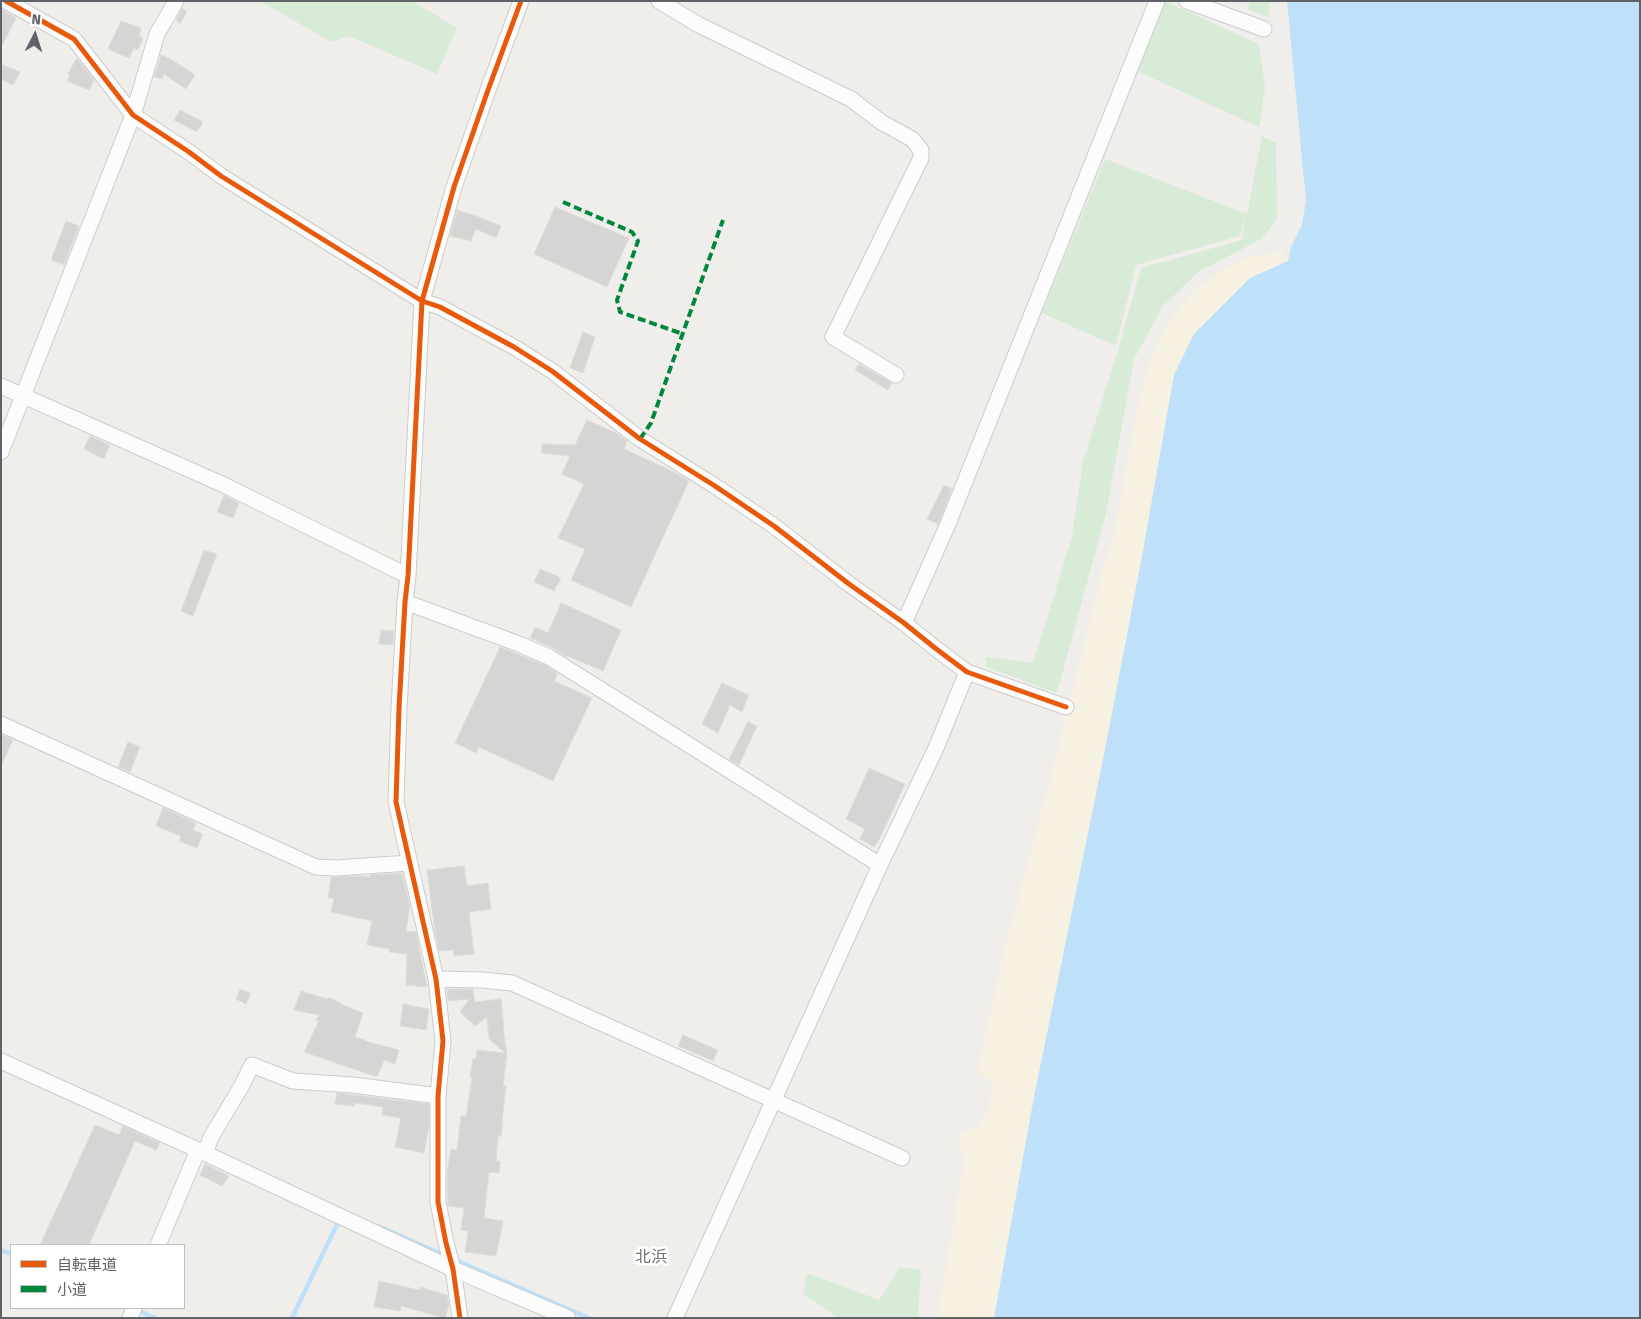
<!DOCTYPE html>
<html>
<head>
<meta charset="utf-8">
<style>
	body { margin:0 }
	#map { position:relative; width:1641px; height:1319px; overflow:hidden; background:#efeeea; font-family:"Fira Sans","Noto Sans JP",sans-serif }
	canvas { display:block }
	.frame { position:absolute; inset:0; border:2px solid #5f6368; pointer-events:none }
	.legend { position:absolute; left:10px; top:1244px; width:175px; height:65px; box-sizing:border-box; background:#fff; border:1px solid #bfc1c3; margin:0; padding:6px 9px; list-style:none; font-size:15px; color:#5f6368 }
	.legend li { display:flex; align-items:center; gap:10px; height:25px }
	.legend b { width:25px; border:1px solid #bfc1c3 }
	.north { position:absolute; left:10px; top:10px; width:50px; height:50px; -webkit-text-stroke:4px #fff; paint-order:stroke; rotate:5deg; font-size:14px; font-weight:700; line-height:20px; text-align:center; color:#5f6368 }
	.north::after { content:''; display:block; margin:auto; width:18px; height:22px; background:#5f6368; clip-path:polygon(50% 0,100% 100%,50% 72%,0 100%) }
</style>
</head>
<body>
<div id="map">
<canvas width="1641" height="1319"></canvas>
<div class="frame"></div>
<ul class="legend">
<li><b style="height:6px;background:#e8590c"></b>自転車道</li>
<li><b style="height:6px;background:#00873e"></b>小道</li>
</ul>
<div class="north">N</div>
</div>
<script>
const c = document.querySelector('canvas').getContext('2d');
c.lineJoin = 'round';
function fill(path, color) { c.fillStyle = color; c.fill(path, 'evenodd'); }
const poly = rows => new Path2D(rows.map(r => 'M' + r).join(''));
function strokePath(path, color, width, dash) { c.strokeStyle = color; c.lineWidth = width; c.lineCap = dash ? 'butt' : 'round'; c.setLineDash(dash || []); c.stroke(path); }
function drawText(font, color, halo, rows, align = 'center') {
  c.font = font + ' "Fira Sans","Noto Sans JP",sans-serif'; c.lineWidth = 5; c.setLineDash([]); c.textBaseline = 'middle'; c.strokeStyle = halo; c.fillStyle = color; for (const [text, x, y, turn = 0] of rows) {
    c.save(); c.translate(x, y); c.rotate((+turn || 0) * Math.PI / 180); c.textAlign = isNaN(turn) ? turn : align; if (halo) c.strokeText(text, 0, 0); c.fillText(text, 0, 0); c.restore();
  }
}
const green = poly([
	[260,1,412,1,457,28,437,74,349,36,331,42],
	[1249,1,1269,1,1269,17,1248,10],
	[1166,2,1259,44,1265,88,1259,127,1137,71],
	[1262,136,1276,143,1277,219,1261,239,1198,272,1163,306,1134,359,1106,513,1057,693,986,667,986,657,1033,663,1072,537,1083,461,1116,357,1141,268,1242,240,1246,216,1240,236,1136,265,1116,346,1042,313,1105,159,1247,214],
	[899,1268,921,1269,918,1318,839,1318,803,1294,807,1273,879,1300]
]);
const sand = poly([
	[1282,250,1288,261,1250,278,1194,334,1174,375,1143,551,1103,760,1034,1097,994,1318,937,1318,965,1156,959,1148,961,1132,979,1127,989,1109,992,1082,977,1072,1006,943,1058,750,1101,574,1115,528,1139,400,1154,348,1175,313,1192,293,1219,272,1248,257]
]);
const water = poly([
	[1287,1,1640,1,1640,1318,994,1318,1034,1097,1103,760,1143,551,1174,375,1194,334,1250,278,1288,261,1291,247,1302,225,1306,201]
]);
const stream = poly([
	[378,1226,446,1256],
	[1,1250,11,1254],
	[453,1259,589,1318],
	[135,1309,155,1318],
	[292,1318,340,1218]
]);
const building = poly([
	[1,9,16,18,1,48,1,9],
	[182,9,187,11,180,24,176,20,182,9],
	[121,21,141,28,139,36,143,38,138,50,134,48,129,58,108,49,121,21],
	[161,55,169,58,195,75,186,89,164,74,162,79,154,77,161,55],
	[76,59,78,59,94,80,89,90,67,81,70,75,68,74,76,59],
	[1,64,20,72,13,85,1,79,1,64],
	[180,110,203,122,197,132,174,120,180,110],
	[555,207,629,238,607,287,534,254,555,207],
	[457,210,479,217,501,226,496,238,476,229,471,241,450,236,457,210],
	[66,221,79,226,64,265,51,260,66,221],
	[583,332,595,337,583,373,570,368,583,332],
	[859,364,892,383,888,390,855,370,859,364],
	[587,420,618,434,627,441,624,449,674,472,689,481,631,607,571,580,585,549,558,538,584,484,562,474,570,456,542,453,542,444,575,445,587,420],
	[90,436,110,445,104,459,84,449,90,436],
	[944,485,952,489,938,524,927,519,944,485],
	[224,495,239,503,233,518,217,512,224,495],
	[204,550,217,554,193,616,181,611,204,550],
	[540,569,561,578,554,591,534,582,540,569],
	[561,603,621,630,603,671,567,656,567,657,553,648,530,638,535,627,548,633,561,603],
	[381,630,394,631,393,645,379,644,381,630],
	[500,647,545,665,558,674,554,681,592,698,553,781,479,747,476,753,455,743,500,647],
	[722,683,749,695,742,712,730,705,718,733,702,724,722,683],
	[748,722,757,726,739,765,729,759,748,722],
	[1,734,13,740,1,766,1,734],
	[128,742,140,747,130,772,118,767,128,742],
	[869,768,905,784,879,840,874,847,860,839,865,829,846,819,869,768],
	[163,808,196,823,193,830,203,834,197,848,179,841,181,836,156,826,163,808],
	[464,866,467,886,488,883,491,909,469,912,474,954,454,956,453,950,439,951,435,932,427,870,464,866],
	[402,873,410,906,406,931,416,932,427,987,406,985,407,954,389,952,390,949,367,945,372,921,331,912,334,899,328,898,331,877,360,876,370,877,370,875,402,873],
	[240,989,251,993,246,1004,236,999,240,989],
	[447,989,473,989,475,1002,501,999,504,1029,503,1029,507,1053,503,1086,506,1086,502,1121,503,1121,501,1136,498,1136,496,1161,500,1161,499,1173,489,1172,484,1218,503,1221,496,1256,465,1252,468,1231,461,1230,464,1208,448,1206,447,1172,451,1149,457,1150,461,1116,466,1116,472,1077,470,1077,473,1058,476,1059,477,1050,505,1053,489,1039,487,1017,475,1026,460,1012,469,999,448,1001,447,989],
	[301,991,327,999,328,997,341,1003,340,1004,363,1013,355,1037,365,1040,365,1041,399,1050,395,1064,384,1060,377,1077,304,1052,319,1021,316,1020,319,1015,294,1010,301,991],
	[403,1004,429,1009,426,1030,400,1026,403,1004],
	[683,1035,718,1050,713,1061,678,1046,683,1035],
	[337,1093,429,1104,429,1126,424,1153,395,1147,401,1118,382,1115,383,1107,355,1103,354,1106,335,1104,337,1093],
	[95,1125,119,1135,123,1126,160,1143,156,1150,135,1141,89,1245,40,1245,95,1125],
	[205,1164,229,1176,222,1186,200,1175,205,1164],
	[379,1281,419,1290,420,1287,447,1295,449,1305,445,1318,401,1306,400,1311,374,1307,379,1281]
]);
const street = poly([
	[6,1,74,39,133,115,189,152,221,176,422,301,440,307,514,347,552,371,640,439,715,486,774,526,849,584,904,623,935,648,967,672,1066,707],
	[659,1,699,25,851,99,881,122,912,139,921,150,921,158,833,337,896,375],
	[1187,1,1264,29],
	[1,386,224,485,408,576],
	[1,452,133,115,157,34,176,1],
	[405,602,519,644,549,657,880,865],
	[904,623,948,524,1157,1],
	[1,724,316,867,336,868,409,863],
	[436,979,482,980,512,983,902,1158],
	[1,1061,198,1150,453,1269,568,1318],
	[198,1150,206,1151,211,1137,241,1087,252,1065,293,1081,353,1085,438,1096],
	[158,1245,198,1150],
	[130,1318,134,1308],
	[460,1318,453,1269,446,1243,438,1202,438,1096,443,1041,436,979,396,802,399,708,405,602,408,576,422,301,454,187,488,90,521,1],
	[675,1318,880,865,936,748,967,672]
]);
const quiet = poly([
	[563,202,632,232,638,241,617,300,620,312,683,334],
	[640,439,651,423,723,220]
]);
const cycleway = poly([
	[6,1,74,39,133,115,189,152,221,176,422,301,440,307,514,347,552,371,640,439,715,486,774,526,849,584,904,623,935,648,967,672,1066,707],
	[460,1318,453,1269,446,1243,438,1202,438,1096,443,1041,436,979,396,802,399,708,405,602,408,576,422,301,454,187,488,90,521,1]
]);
const quarterNames = [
	["北浜",651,1258]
];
fill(green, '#d8ebd6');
fill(sand, '#f6f1e1');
fill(water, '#bfe0f9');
strokePath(stream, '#bfe0f9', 4.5);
fill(building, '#d6d5d3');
strokePath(building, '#deddd9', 1);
strokePath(street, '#cbcccc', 17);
strokePath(street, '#fdfcfc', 15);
strokePath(quiet, '#00873e', 4, [8, 4]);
strokePath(cycleway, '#e8590c', 5);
drawText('16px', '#70757a', '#fff', quarterNames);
</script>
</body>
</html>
